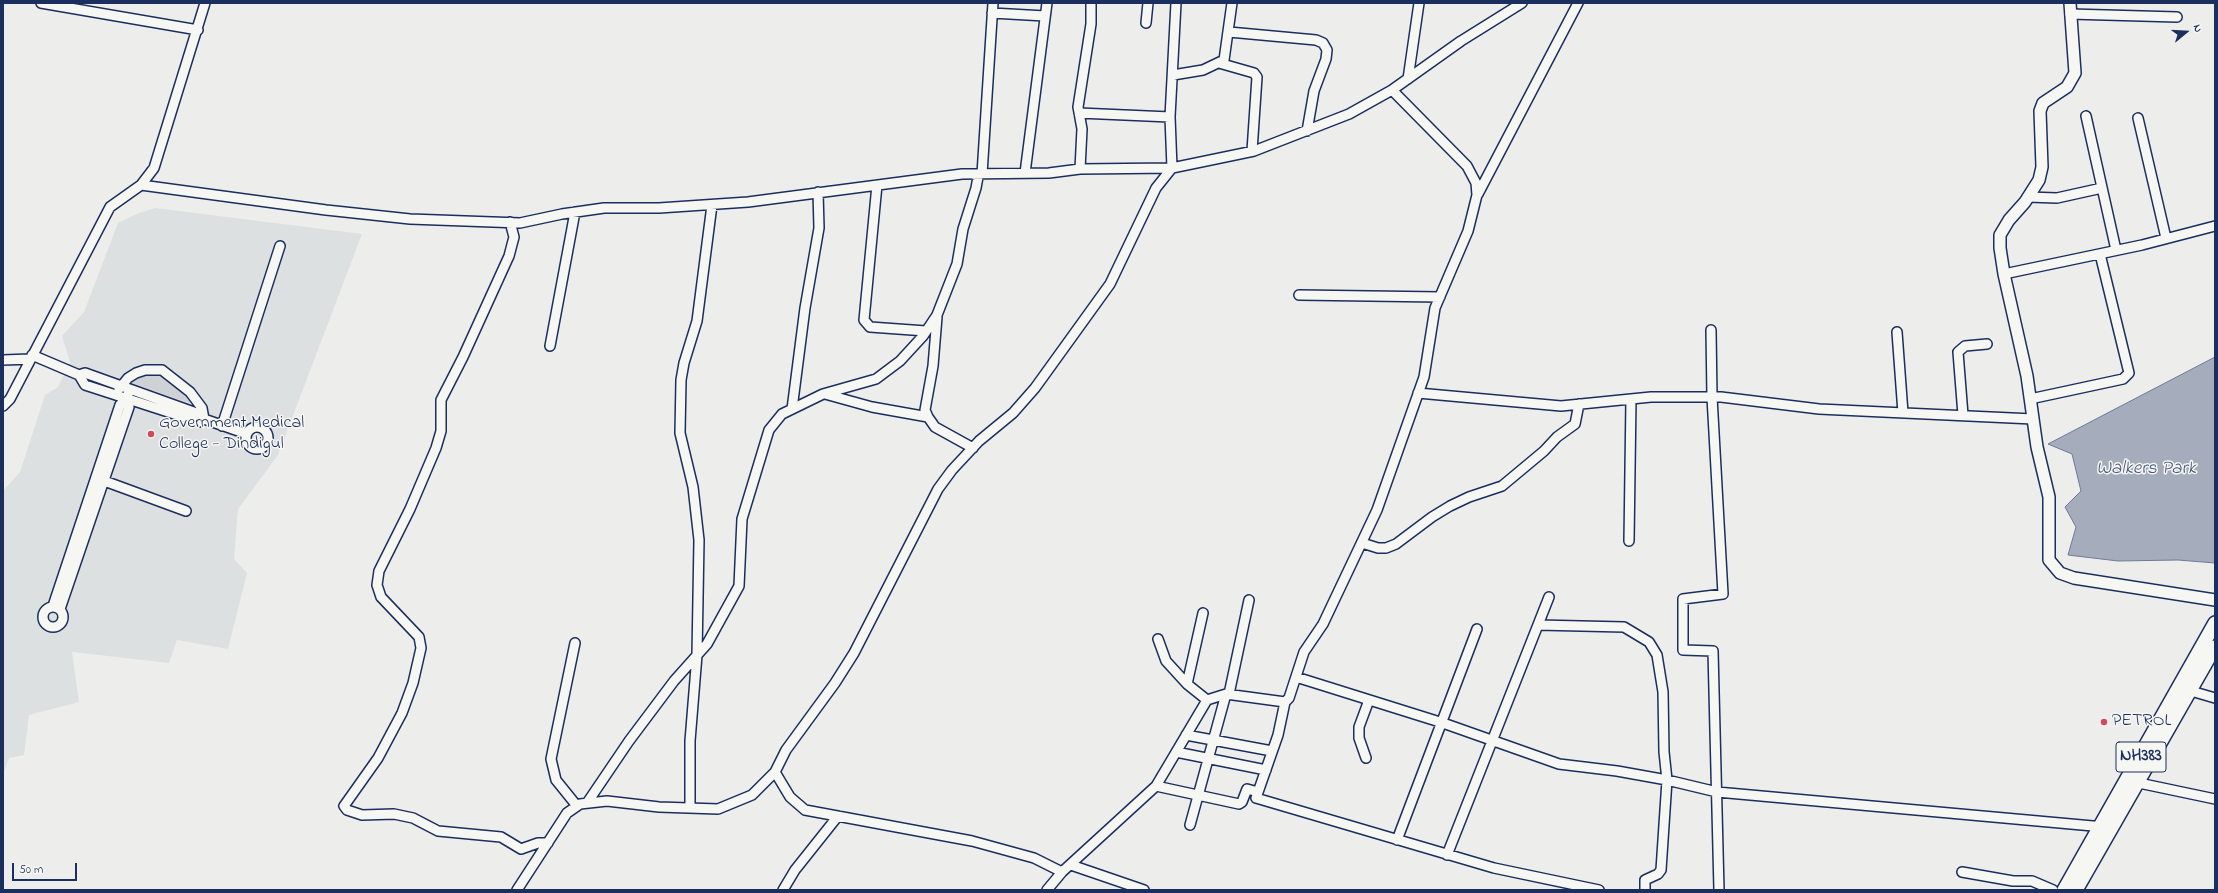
<!DOCTYPE html>
<html>
<head>
<meta charset="utf-8">
<style>
	body { margin:0 }
	#map { position:relative; width:2218px; height:893px; overflow:hidden; background:#edeeec; font-family:"Indie Flower",sans-serif }
	canvas { display:block }
	.frame { position:absolute; inset:0; border:4px solid #1b2f5e; pointer-events:none }
	.north { position:absolute; left:2166px; top:12px; width:40px; height:40px; -webkit-text-stroke:3px #f6f6f2; paint-order:stroke; rotate:72deg; font-size:11px; font-weight:700; line-height:16px; text-align:center; color:#1b2f5e }
	.north::after { content:''; display:block; margin:auto; width:14px; height:18px; background:#1b2f5e; clip-path:polygon(50% 0,100% 100%,50% 72%,0 100%) }
	.scale { position:absolute; left:12px; top:863px; width:65px; height:18px; box-sizing:border-box; border:2px solid #1b2f5e; border-top:0; padding-left:5px; font-size:12px; line-height:14px; white-space:nowrap; color:#1b2f5e; -webkit-text-stroke:3px #f6f6f2; paint-order:stroke }
</style>
</head>
<body>
<div id="map">
<canvas width="2218" height="893"></canvas>
<div class="frame"></div>
<div class="north">N</div>
<div class="scale">50 m</div>
</div>
<script>
const c = document.querySelector('canvas').getContext('2d');
c.lineJoin = 'round';
function fill(path, color) { c.fillStyle = color; c.fill(path, 'evenodd'); }
const poly = rows => new Path2D(rows.map(r => 'M' + r).join(''));
function strokePath(path, color, width, dash) { c.strokeStyle = color; c.lineWidth = width; c.lineCap = dash ? 'butt' : 'round'; c.setLineDash(dash || []); c.stroke(path); }
function drawText(font, color, halo, rows, align = 'center') {
  c.font = font + ' "Indie Flower",sans-serif'; c.lineWidth = 3; c.setLineDash([]); c.textBaseline = 'middle'; c.strokeStyle = halo; c.fillStyle = color; for (const [text, x, y, turn = 0] of rows) {
    c.save(); c.translate(x, y); c.rotate((+turn || 0) * Math.PI / 180); c.textAlign = isNaN(turn) ? turn : align; if (halo) c.strokeText(text, 0, 0); c.fillText(text, 0, 0); c.restore();
  }
}
const built = poly([
	[155,208,362,234,278,455,238,509,234,559,247,573,228,649,177,640,169,663,72,652,79,702,29,715,24,755,9,758,3,775,3,491,20,472,45,395,58,387,70,362,62,336,84,312,118,223,139,213]
]);
const green = poly([
	[150,373,160,374,168,380,188,394,195,405,129,382]
]);
const water = poly([
	[2215,357,2215,563,2178,560,2118,561,2068,555,2076,527,2065,507,2081,491,2072,454,2048,444,2215,357]
]);
const minor = poly([
	[41,3,198,30],
	[992,13,1045,16],
	[2070,14,2177,17],
	[1146,23,1148,3],
	[1229,32,1316,40,1323,43,1327,50,1326,59,1314,91,1307,131],
	[1219,63,1254,73,1257,77,1252,151],
	[1173,75,1203,70,1224,60,1232,3],
	[1408,79,1419,3],
	[1079,113,1170,117],
	[2086,116,2116,250],
	[2138,118,2166,238],
	[1080,169,1082,129,1078,107,1091,24,1091,3],
	[1025,173,1047,3],
	[982,174,993,3],
	[141,185,326,210,410,219,520,223,562,214,604,208,659,208,748,202,962,174,1049,173,1080,169,1172,168,1170,117,1176,3],
	[877,185,864,320,870,327,926,331],
	[1478,194,1578,3],
	[2028,197,2057,198,2102,188],
	[510,222,514,237,509,256,463,357,441,400,441,431,436,448,410,509,379,571,377,585,381,597,419,637,421,648,413,683,402,713,378,758,344,806,347,810,362,815,394,814,413,818,438,831,501,837,521,849,538,843,548,843],
	[2004,274,2142,245,2215,226],
	[1299,295,1440,297],
	[937,317,933,366,925,410,928,417,935,427,973,448],
	[1711,330,1712,397,1723,594,1683,599,1683,650,1713,651,1719,890],
	[1897,332,1903,413],
	[550,346,575,212],
	[32,355,79,375,85,373,202,415,204,419,199,422,85,385,79,375],
	[3,360,30,359],
	[119,389,128,378,136,373,145,370,162,370,190,392,202,408,204,419,247,434],
	[1418,393,1561,406,1651,397,1721,397,1819,409,2033,419],
	[825,394,872,407,928,417],
	[2030,399,2123,379,2129,373,2100,254],
	[3,406,10,399,110,207,141,185,154,168,205,3],
	[792,409,805,308,819,228,818,192],
	[1963,415,1958,352,1965,346,1987,344],
	[222,426,280,246],
	'246 438a11 11 0 1 1 22 0a11 11 0 1 1-22 0Z',
	[99,479,186,511],
	[1629,541,1631,399],
	[1362,543,1378,548,1386,548,1396,544,1432,517,1450,506,1469,497,1502,486,1544,451,1557,437,1575,424,1579,404],
	[53,606,120,405,127,398],
	'43 617a10 10 0 1 1 20 0a10 10 0 1 1-20 0Z',
	[60,609,129,407,127,398,128,394],
	[1538,625,1624,627,1649,642,1657,655,1663,692,1664,752,1667,780,1661,870,1658,874,1645,880,1645,890],
	[1158,639,1166,661,1187,684,1207,700],
	[575,643,551,759,556,780,577,806],
	[1296,677,1443,723,1559,764,1617,771,1667,780,1717,792,2104,827],
	[1187,684,1203,613],
	[2191,691,2215,698],
	[1229,694,1249,600],
	[1285,702,1278,735,1256,798,1494,868,1599,890],
	[1186,735,1272,751],
	[1176,752,1266,770],
	[1366,758,1359,738,1359,727,1369,700],
	[775,772,790,797,805,810,972,841,1034,858,1062,872],
	[2139,783,2215,799],
	[1156,786,1239,804,1242,802,1247,789,1258,792],
	[587,803,629,741,674,681,707,644,739,586,742,519,769,430,782,414,823,394,876,379,900,361,923,336,937,315,957,264,963,229,976,188,978,177,973,174],
	[690,808,690,741,697,655,699,540,693,487,680,433,681,380,684,363,697,321,712,205],
	[1190,825,1226,694],
	[1397,840,1477,629],
	[1447,855,1549,597],
	[1071,865,1144,890],
	[1962,872,2013,881,2032,881,2053,890],
	[517,890,567,813,580,804,607,801,659,807,718,809,752,795,775,772,786,750,835,683,854,653,938,489,952,470,979,441,1013,413,1035,388,1110,284,1156,188,1172,168,1254,151,1349,114,1392,90,1461,41,1522,3],
	[783,890,795,870,838,816],
	[1047,890,1062,872,1156,786,1207,700,1226,694,1285,702,1289,698,1304,652,1323,624,1377,510,1424,377,1435,308,1468,231,1477,195,1476,183,1467,166,1392,90]
]);
const major = poly([
	[2070,3,2075,73,2067,87,2043,103,2040,111,2042,167,2039,180,2025,202,2009,220,2000,235,2000,248,2004,274,2027,376,2037,447,2049,497,2049,560,2060,573,2074,578,2215,600]
]);
const highway = poly([
	[2064,890,2215,623],
	[2076,890,2215,647]
]);
const markers = [
	[151,434,4,"#d1495b"],
	[2104,722,4,"#d1495b"]
];
const shields = [
	[2141,757,50]
];
const shieldNames = [
	["NH383",2141,757]
];
const poiNames = [
	["Government Medical",159,424],
	["College - Dindigul",159,445],
	["PETROL",2112,722]
];
const waterNames = [
	["Walkers Park",2146,470]
];
fill(built, '#dde0e1');
fill(green, '#ced2d7');
fill(water, '#a5acbc');
strokePath(water, '#6e7a96', 1);
strokePath(minor, '#1b2f5e', 12);
strokePath(major, '#1b2f5e', 14);
strokePath(highway, '#1b2f5e', 16);
strokePath(minor, '#f6f6f2', 9);
strokePath(major, '#f6f6f2', 11);
strokePath(highway, '#f6f6f2', 13);
for (const [x, y, r, color] of markers) { const dot = new Path2D(); dot.arc(x, y, r, 0, 2 * Math.PI); c.fillStyle = color; c.fill(dot); strokePath(dot, '#f6f6f2', 1.5); }
for (const [x, y, w] of shields) { const box = new Path2D(); box.roundRect(x - w / 2, y - 15, w, 30, 3); c.fillStyle = '#f6f6f2'; c.fill(box); strokePath(box, '#1b2f5e', 1); }
drawText('bold 17px', '#1b2f5e', null, shieldNames);
drawText('18px', '#1b2f5e', '#f6f6f2', poiNames, 'left');
drawText('italic 19px', '#44547a', '#f6f6f2', waterNames);
</script>
</body>
</html>
